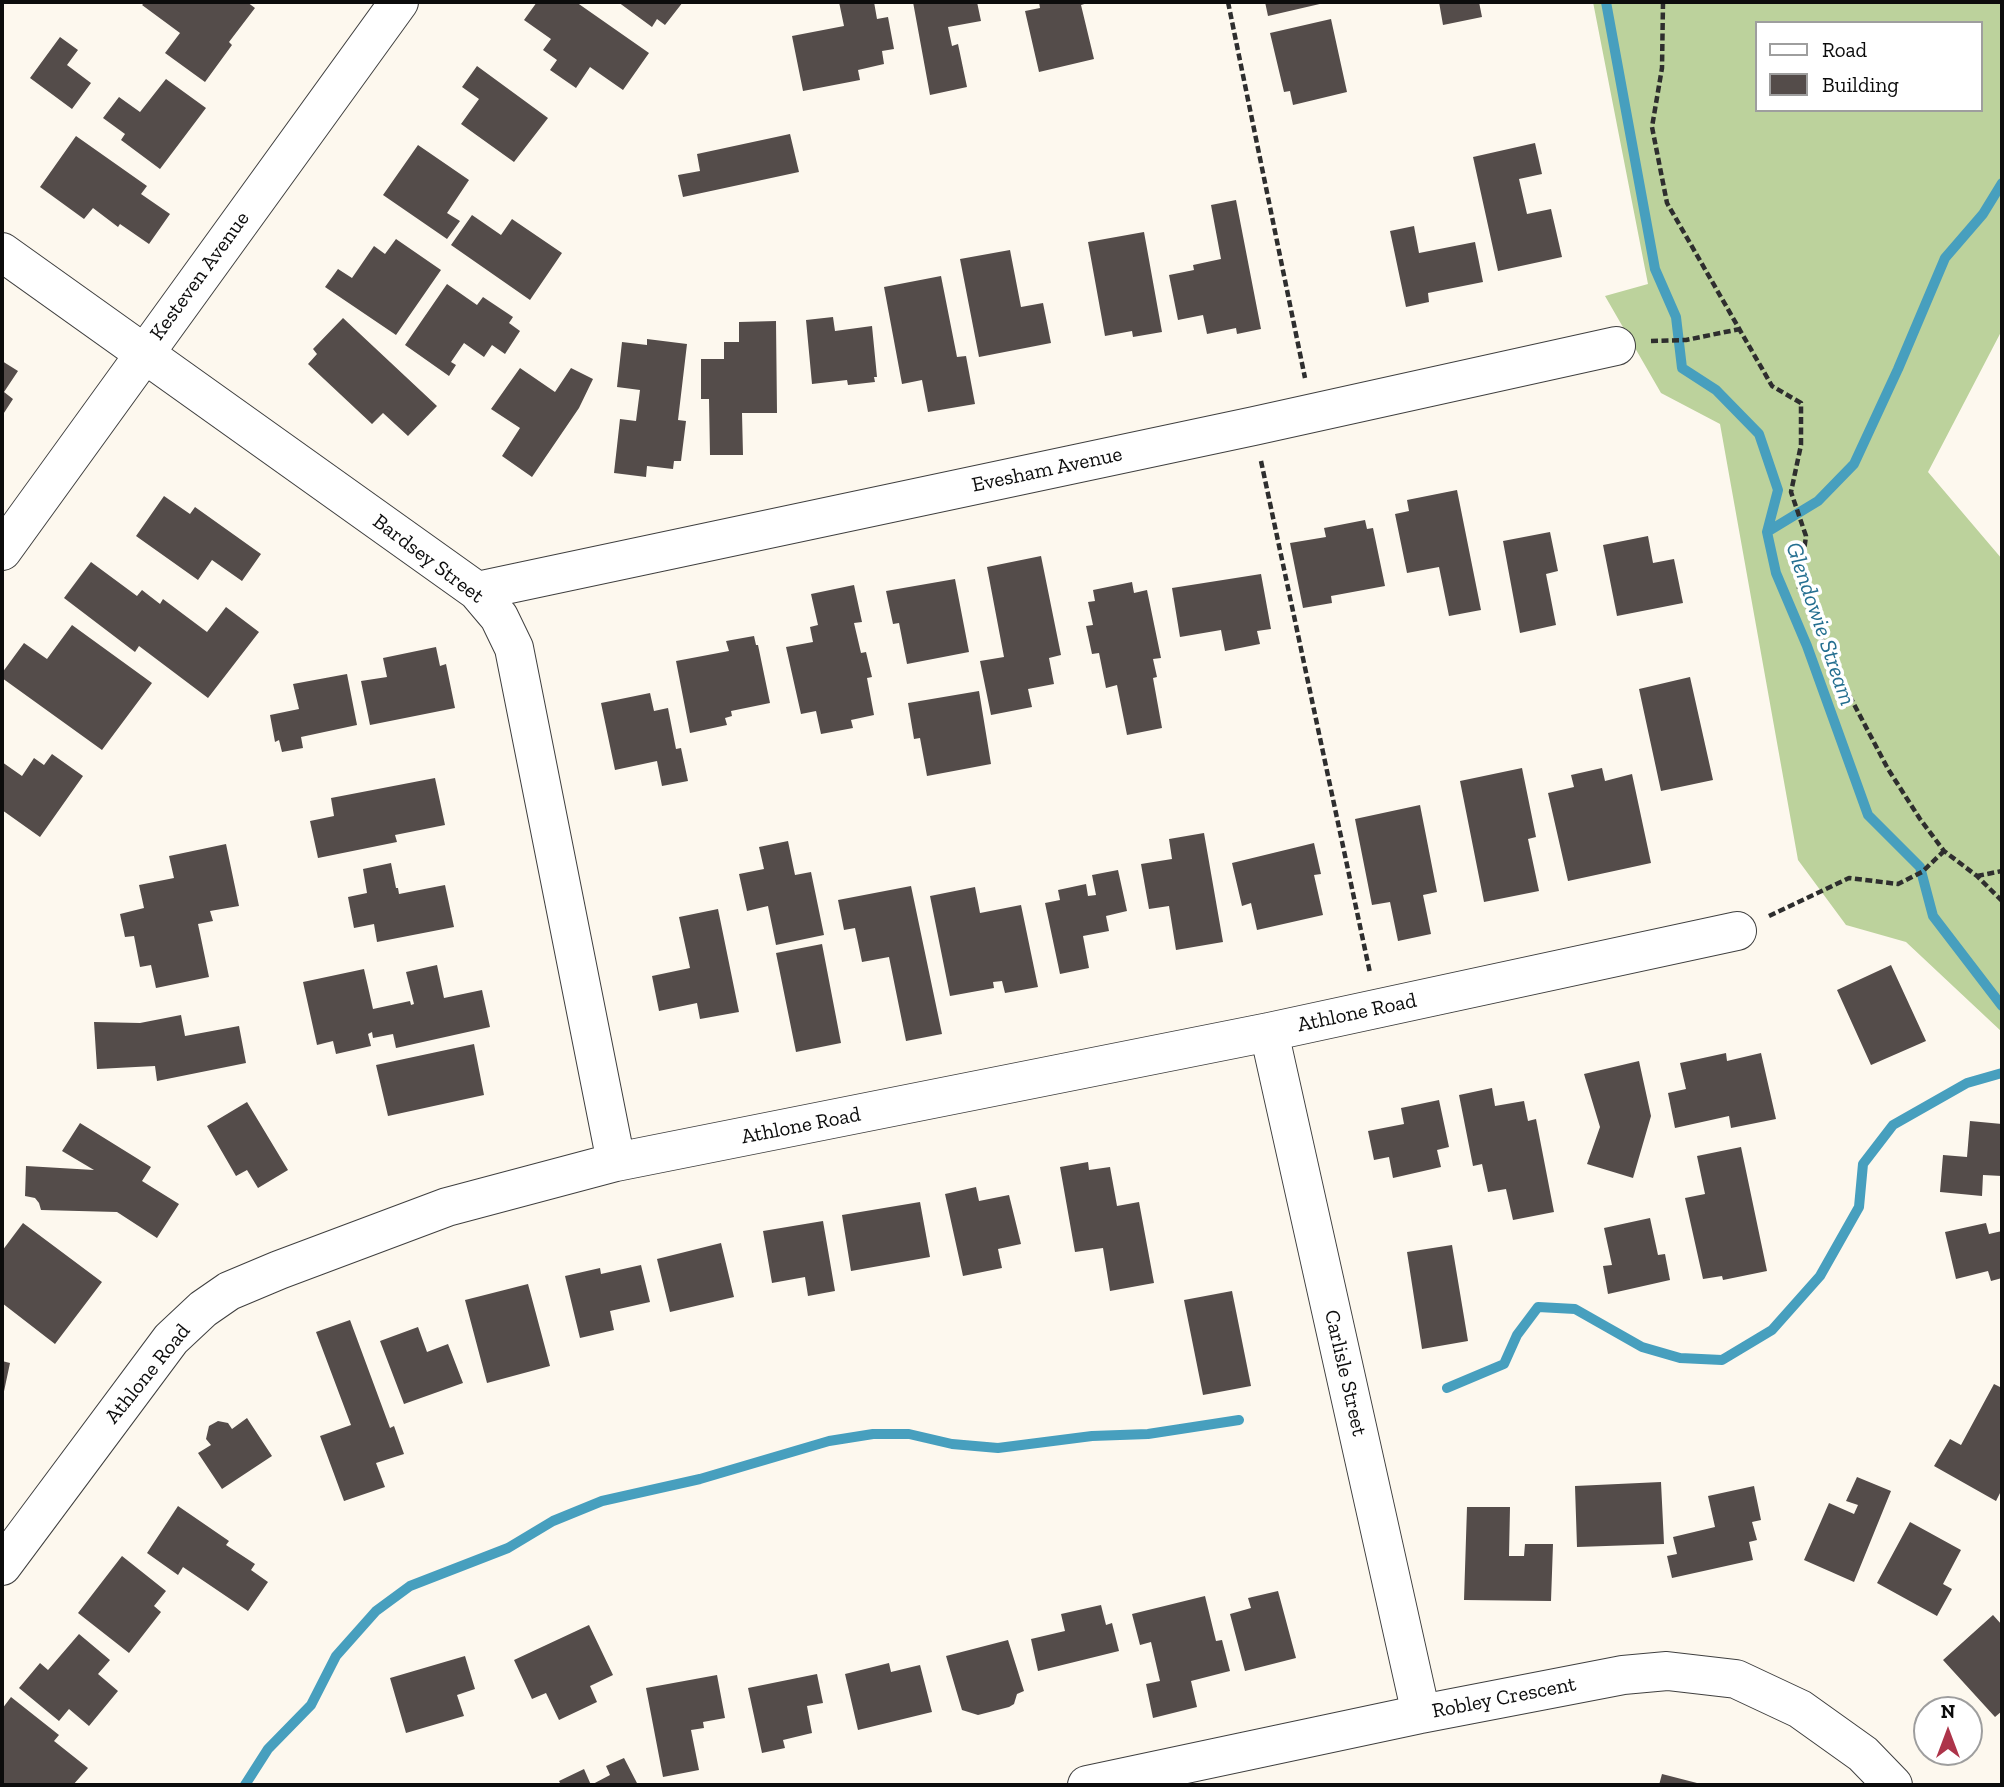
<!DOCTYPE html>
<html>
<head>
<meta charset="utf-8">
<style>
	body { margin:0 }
	#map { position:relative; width:2004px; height:1787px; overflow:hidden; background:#fdf8ee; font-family:"Zilla Slab",serif }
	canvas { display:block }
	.frame { position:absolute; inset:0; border:4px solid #0c0c0c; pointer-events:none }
	.legend { position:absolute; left:1755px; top:21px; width:228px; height:91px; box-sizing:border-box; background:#fff; border:2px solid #9e9e9e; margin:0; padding:9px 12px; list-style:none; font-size:21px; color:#0c0c0c }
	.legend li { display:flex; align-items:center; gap:14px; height:35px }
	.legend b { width:35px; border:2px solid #9e9e9e }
	.north { position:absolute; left:1913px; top:1696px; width:70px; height:70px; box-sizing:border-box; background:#fff; border:2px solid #9e9e9e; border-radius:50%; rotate:0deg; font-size:19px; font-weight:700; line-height:28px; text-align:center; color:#0c0c0c }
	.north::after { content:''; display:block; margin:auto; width:24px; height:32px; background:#ad344a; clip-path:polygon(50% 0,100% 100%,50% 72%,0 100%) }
</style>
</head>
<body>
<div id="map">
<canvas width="2004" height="1787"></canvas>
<div class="frame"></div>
<ul class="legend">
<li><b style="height:9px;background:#fff"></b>Road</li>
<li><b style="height:19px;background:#544c4a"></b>Building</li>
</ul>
<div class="north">N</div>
</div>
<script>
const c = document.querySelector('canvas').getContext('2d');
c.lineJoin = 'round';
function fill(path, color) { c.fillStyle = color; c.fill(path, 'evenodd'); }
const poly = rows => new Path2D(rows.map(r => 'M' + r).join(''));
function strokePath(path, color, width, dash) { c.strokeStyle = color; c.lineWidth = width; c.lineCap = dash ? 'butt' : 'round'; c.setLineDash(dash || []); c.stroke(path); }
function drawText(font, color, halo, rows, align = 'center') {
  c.font = font + ' "Zilla Slab",serif'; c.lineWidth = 7; c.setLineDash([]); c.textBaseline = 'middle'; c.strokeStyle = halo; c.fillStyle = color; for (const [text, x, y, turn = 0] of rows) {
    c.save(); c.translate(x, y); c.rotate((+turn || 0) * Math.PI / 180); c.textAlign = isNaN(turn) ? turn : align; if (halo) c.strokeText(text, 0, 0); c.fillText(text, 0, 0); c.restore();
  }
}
const forest = poly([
	[1593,2,2002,2,2002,330,1928,472,2002,559,2002,1032,1906,942,1846,925,1798,860,1720,424,1661,393,1605,296,1648,284],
	[1757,23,1981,23,1981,110,1757,110]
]);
const stream = poly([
	[1606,2,1655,269,1676,317,1682,368,1716,390,1759,434,1778,490,1767,532,1776,573,1807,646,1868,815,1920,867,1933,916,2002,1006],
	[1767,532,1818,501,1854,464,1898,369,1945,258,1983,214,2002,183],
	[1447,1388,1504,1364,1517,1335,1538,1307,1575,1309,1642,1347,1680,1358,1722,1360,1772,1330,1820,1276,1859,1207,1863,1164,1893,1125,1967,1083,2002,1073],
	[245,1785,268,1749,311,1705,336,1656,376,1611,410,1586,508,1548,553,1521,602,1501,700,1479,829,1441,873,1434,909,1434,952,1444,998,1448,1092,1436,1148,1434,1239,1420]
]);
const building = poly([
	[145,2,247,2,255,8,229,42,232,45,205,82,165,53,180,33,142,5],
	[537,2,576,2,649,53,623,90,590,67,576,88,550,70,557,60,543,50,551,39,524,20],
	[618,2,683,2,665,25,657,19,652,27],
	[839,2,874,2,877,19,888,17,894,49,882,51,884,64,858,70,860,80,803,91,792,36,844,26],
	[913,2,977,2,981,21,948,27,952,46,958,44,967,87,930,95],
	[1039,2,1091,2,1081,5,1094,59,1039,72,1025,11,1040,8],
	[1265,2,1324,2,1324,3,1268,16],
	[1439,2,1479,2,1482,17,1443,25],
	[1331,19,1347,92,1293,105,1290,91,1284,92,1270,33],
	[60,37,78,50,67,65,91,83,72,109,30,78],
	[477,66,548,118,514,162,461,124,479,99,462,87],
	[166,79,206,108,160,169,121,140,125,134,103,118,119,97,140,112],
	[790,134,799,172,683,197,678,175,700,171,697,154],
	[76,136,147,186,141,194,170,214,149,244,120,224,118,227,93,208,84,219,40,187],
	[1535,143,1542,174,1519,179,1527,214,1551,209,1562,257,1498,271,1473,157],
	[418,145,469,180,447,213,460,221,447,239,383,195],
	[1236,200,1261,329,1237,334,1236,328,1207,334,1203,315,1178,320,1169,275,1194,270,1193,265,1221,259,1211,205],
	[472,215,501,235,512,219,562,253,530,300,451,245],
	[1414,226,1419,253,1475,242,1483,282,1428,293,1429,302,1406,307,1390,231],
	[1144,232,1162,332,1133,337,1132,331,1105,336,1088,242],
	[396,239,441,270,396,335,325,287,338,269,352,278,374,246,385,254],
	[1010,250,1021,307,1043,303,1051,343,979,357,960,259],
	[941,276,957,357,966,356,975,404,928,412,922,380,902,384,884,287],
	[447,284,477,305,483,297,513,317,509,323,520,331,505,354,492,345,484,357,464,343,451,362,456,365,449,376,405,345],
	[833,317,835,331,872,326,877,377,874,377,875,382,848,385,847,380,812,384,806,320],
	[343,318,437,406,408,436,383,413,372,424,308,364,317,354,313,349],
	[776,321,777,413,742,413,743,455,710,455,709,399,701,399,701,359,724,359,724,342,739,342,739,322],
	[647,339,687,344,678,420,686,421,681,461,674,461,673,469,647,466,646,477,614,473,620,419,636,421,640,390,617,387,622,342,647,345],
	[2,361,18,371,4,392,13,399,2,416],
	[520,368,555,392,571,368,593,379,579,408,532,477,502,456,520,428,491,409],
	[1457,490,1481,610,1449,616,1439,567,1407,573,1395,514,1409,511,1407,500],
	[164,496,190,514,195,507,261,554,242,581,212,560,198,580,136,536],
	[1365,520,1367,529,1373,528,1385,586,1331,596,1332,603,1303,608,1290,543,1326,537,1324,528],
	[1550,532,1558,571,1546,574,1556,625,1520,633,1503,541],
	[1648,536,1653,563,1674,559,1683,603,1617,616,1603,545],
	[1041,556,1061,655,1049,658,1054,684,1028,689,1032,707,991,715,980,661,1004,657,987,567],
	[91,562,137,596,142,590,160,604,163,599,207,632,226,607,259,632,208,698,139,646,135,652,64,598],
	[1261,574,1271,629,1257,631,1260,644,1225,651,1221,630,1180,637,1172,588],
	[955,579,969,652,907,664,899,623,893,624,886,591],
	[1132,582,1134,593,1147,590,1161,658,1153,659,1157,677,1153,678,1162,728,1127,735,1117,685,1106,688,1099,653,1092,654,1086,626,1093,625,1088,602,1095,601,1093,590],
	[854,585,862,622,854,623,861,653,866,652,872,677,867,678,874,715,851,720,853,728,821,734,816,711,801,714,786,647,813,642,810,627,818,625,811,594],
	[72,625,152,683,102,750,2,678,2,673,24,643,47,659],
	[754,636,756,645,758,645,770,703,731,711,732,716,725,718,727,725,690,733,676,661,729,651,726,641],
	[436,647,440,666,446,664,455,708,370,725,361,681,387,677,383,658],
	[347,674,357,725,301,737,303,748,282,752,279,740,275,742,270,715,299,709,293,684],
	[1690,677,1713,780,1661,791,1639,689],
	[979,691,991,764,927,776,920,738,914,739,908,703],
	[650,693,654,711,668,708,676,749,681,748,688,781,662,786,657,761,615,770,601,703],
	[52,754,83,776,40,837,2,810,2,762,22,776,34,758,44,765],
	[1522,768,1536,837,1528,839,1539,891,1484,902,1460,781],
	[1602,768,1605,781,1632,774,1651,863,1568,881,1548,793,1574,787,1571,775],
	[435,778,445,825,395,835,397,842,318,858,310,821,334,816,331,798],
	[1420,805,1437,892,1423,895,1431,934,1398,941,1390,902,1372,905,1355,819],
	[1204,833,1223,942,1176,950,1169,906,1149,909,1141,864,1172,859,1169,839],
	[788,841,795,875,811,872,824,935,776,945,768,906,747,911,739,874,764,869,759,847],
	[1314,843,1321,874,1314,875,1323,915,1257,930,1251,903,1242,906,1232,863],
	[226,844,239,906,210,911,213,921,198,924,209,977,156,988,151,965,140,967,134,936,125,937,120,914,144,908,139,885,174,878,169,856],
	[391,863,396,888,398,888,399,894,445,885,454,927,377,942,374,924,354,928,348,897,367,893,363,869],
	[1118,870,1127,911,1106,916,1109,931,1083,936,1089,968,1060,974,1045,903,1060,900,1058,890,1086,884,1088,896,1096,895,1092,875],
	[911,886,942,1034,906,1041,889,957,862,962,855,928,844,930,838,900],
	[975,887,980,913,1021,905,1038,987,1005,993,1002,981,993,982,994,988,950,996,930,896],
	[718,909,739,1012,700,1019,697,1003,659,1011,652,976,690,968,679,917],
	[822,944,841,1043,796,1052,776,953],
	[437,965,444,998,482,990,490,1027,396,1048,393,1034,373,1038,372,1032,368,1034,371,1046,336,1054,333,1041,317,1045,303,982,364,969,373,1009,410,1001,411,1005,414,1004,406,972],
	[1891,965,1926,1041,1871,1065,1837,990],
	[181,1015,185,1036,239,1026,246,1063,157,1081,155,1066,97,1069,94,1022,140,1023],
	[474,1044,484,1095,388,1116,376,1065],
	[1726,1053,1727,1061,1761,1053,1776,1119,1731,1128,1729,1116,1675,1128,1668,1093,1686,1089,1680,1063],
	[1639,1061,1651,1116,1633,1178,1587,1164,1600,1127,1584,1074],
	[1492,1088,1495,1106,1524,1101,1528,1121,1536,1119,1554,1212,1513,1220,1506,1189,1488,1192,1482,1164,1473,1166,1459,1095],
	[1439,1100,1449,1147,1437,1150,1441,1167,1393,1178,1389,1157,1374,1160,1368,1131,1404,1124,1401,1108],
	[247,1102,288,1170,258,1188,247,1170,236,1176,207,1126],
	[1970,1121,2002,1124,2002,1176,1983,1175,1982,1196,1940,1192,1943,1155,1967,1157],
	[80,1123,151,1167,142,1181,179,1204,157,1238,117,1212,41,1210,39,1203,35,1198,25,1196,26,1166,94,1170,62,1151],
	[1741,1147,1767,1271,1723,1280,1722,1276,1703,1279,1685,1198,1705,1194,1697,1156],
	[1088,1162,1089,1170,1110,1167,1117,1206,1139,1202,1154,1283,1110,1291,1103,1248,1075,1252,1060,1167],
	[976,1187,979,1201,1009,1195,1021,1244,998,1249,1002,1268,963,1276,945,1194],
	[920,1202,930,1257,851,1271,842,1215],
	[1650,1218,1658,1255,1665,1254,1670,1280,1608,1294,1603,1266,1612,1265,1604,1228],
	[823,1221,835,1291,808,1296,805,1277,772,1283,763,1231],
	[23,1223,102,1282,55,1344,2,1303,2,1251],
	[1986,1223,1989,1234,2002,1231,2002,1278,1991,1281,1988,1271,1956,1279,1945,1232],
	[721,1243,734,1297,670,1312,657,1259],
	[1452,1245,1468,1341,1422,1349,1407,1252],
	[641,1265,650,1302,610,1311,614,1330,580,1338,565,1276,600,1268,601,1274],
	[528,1284,550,1366,487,1383,465,1300],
	[1232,1291,1251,1386,1203,1395,1184,1300],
	[350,1320,390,1428,394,1426,404,1454,376,1463,385,1487,344,1501,320,1436,351,1425,316,1332],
	[418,1327,427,1352,448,1344,463,1383,404,1404,380,1341],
	[2,1361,10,1363,3,1396,2,1396],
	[1994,1384,2002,1388,2002,1489,1996,1501,1934,1466,1950,1439,1961,1445],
	[247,1418,272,1456,222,1489,198,1453,211,1445,206,1439,209,1426,218,1421,228,1423,232,1429],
	[1857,1477,1891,1491,1854,1582,1804,1560,1829,1503,1854,1514,1858,1505,1846,1501],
	[1661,1482,1664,1544,1577,1547,1575,1486],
	[1754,1486,1761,1520,1752,1522,1757,1540,1749,1542,1753,1560,1672,1578,1667,1556,1677,1554,1673,1537,1715,1527,1708,1496],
	[178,1506,229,1541,226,1545,255,1564,251,1570,268,1582,248,1611,183,1567,178,1575,147,1553],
	[1467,1507,1510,1507,1509,1556,1524,1556,1525,1544,1553,1544,1551,1601,1464,1600],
	[1910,1522,1961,1550,1943,1584,1952,1589,1937,1616,1877,1583],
	[122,1556,166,1591,154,1606,161,1612,129,1653,78,1613],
	[1278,1591,1296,1658,1245,1671,1230,1614,1251,1608,1248,1598],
	[1205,1596,1216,1641,1222,1640,1230,1671,1191,1681,1197,1707,1153,1718,1146,1684,1160,1681,1151,1642,1140,1645,1132,1614],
	[1101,1605,1106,1625,1112,1623,1119,1651,1038,1671,1031,1639,1065,1631,1061,1614],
	[1993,1615,2002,1625,2002,1711,1995,1717,1943,1660],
	[589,1625,613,1675,590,1686,597,1702,559,1720,546,1693,532,1699,514,1660],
	[79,1634,110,1660,98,1674,118,1691,89,1726,69,1709,59,1721,19,1688,40,1663,48,1670],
	[1008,1640,1024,1691,1017,1694,1014,1704,1009,1707,978,1715,962,1710,946,1656],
	[465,1656,475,1689,457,1695,464,1716,406,1733,390,1678],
	[889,1663,891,1672,920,1665,932,1712,858,1730,845,1674],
	[817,1674,823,1703,807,1706,812,1733,783,1740,785,1748,762,1753,748,1688],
	[717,1675,725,1718,703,1722,704,1728,691,1730,699,1770,663,1777,646,1688],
	[11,1697,59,1735,54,1741,88,1768,73,1785,2,1785,2,1709],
	[624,1758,638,1785,561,1785,559,1781,584,1769,591,1785,610,1775,606,1766],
	[1662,1774,1697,1783,1696,1785,1659,1785]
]);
const path = poly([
	[1228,2,1305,378],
	[1663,2,1662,68,1652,127,1667,203,1772,386,1801,403,1801,445,1791,492,1806,536,1799,588,1836,670,1888,769,1920,819,1944,851,1977,876,2002,901],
	[1651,341,1686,340,1740,329],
	[1261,461,1370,973],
	[1977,876,2002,871],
	[1769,916,1849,878,1898,884,1922,872,1944,851]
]);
const street = poly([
	[2,252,477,591,499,617,514,648,616,1162],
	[2,551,399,2],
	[477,591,1254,426,1616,346],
	[1269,1032,1421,1714],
	[2,1566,171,1339,203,1309,229,1291,279,1270,447,1207,616,1162,1269,1032,1737,931],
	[1087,1785,1421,1714,1623,1675,1667,1671,1736,1679,1800,1709,1863,1754,1893,1785]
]);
const streetNames = [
	["Kesteven Avenue",200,276,-54],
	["Evesham Avenue",1047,470,-12],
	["Bardsey Street",428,559,37],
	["Athlone Road",1357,1013,-12],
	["Athlone Road",801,1126,-11],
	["Carlisle Street",1345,1373,77],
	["Athlone Road",148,1374,-51],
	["Robley Crescent",1504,1698,-11]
];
const waterNames = [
	["Glendowie Stream",1820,624,71]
];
fill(forest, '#bcd29c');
strokePath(stream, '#479fbe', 10);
fill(building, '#544c4a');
strokePath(street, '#3f3f3f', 40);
strokePath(path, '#2e2e2e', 4.5, [7, 3.5]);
strokePath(street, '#fff', 38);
drawText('21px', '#0c0c0c', '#fff', streetNames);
drawText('italic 23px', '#246f90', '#fff', waterNames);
</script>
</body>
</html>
